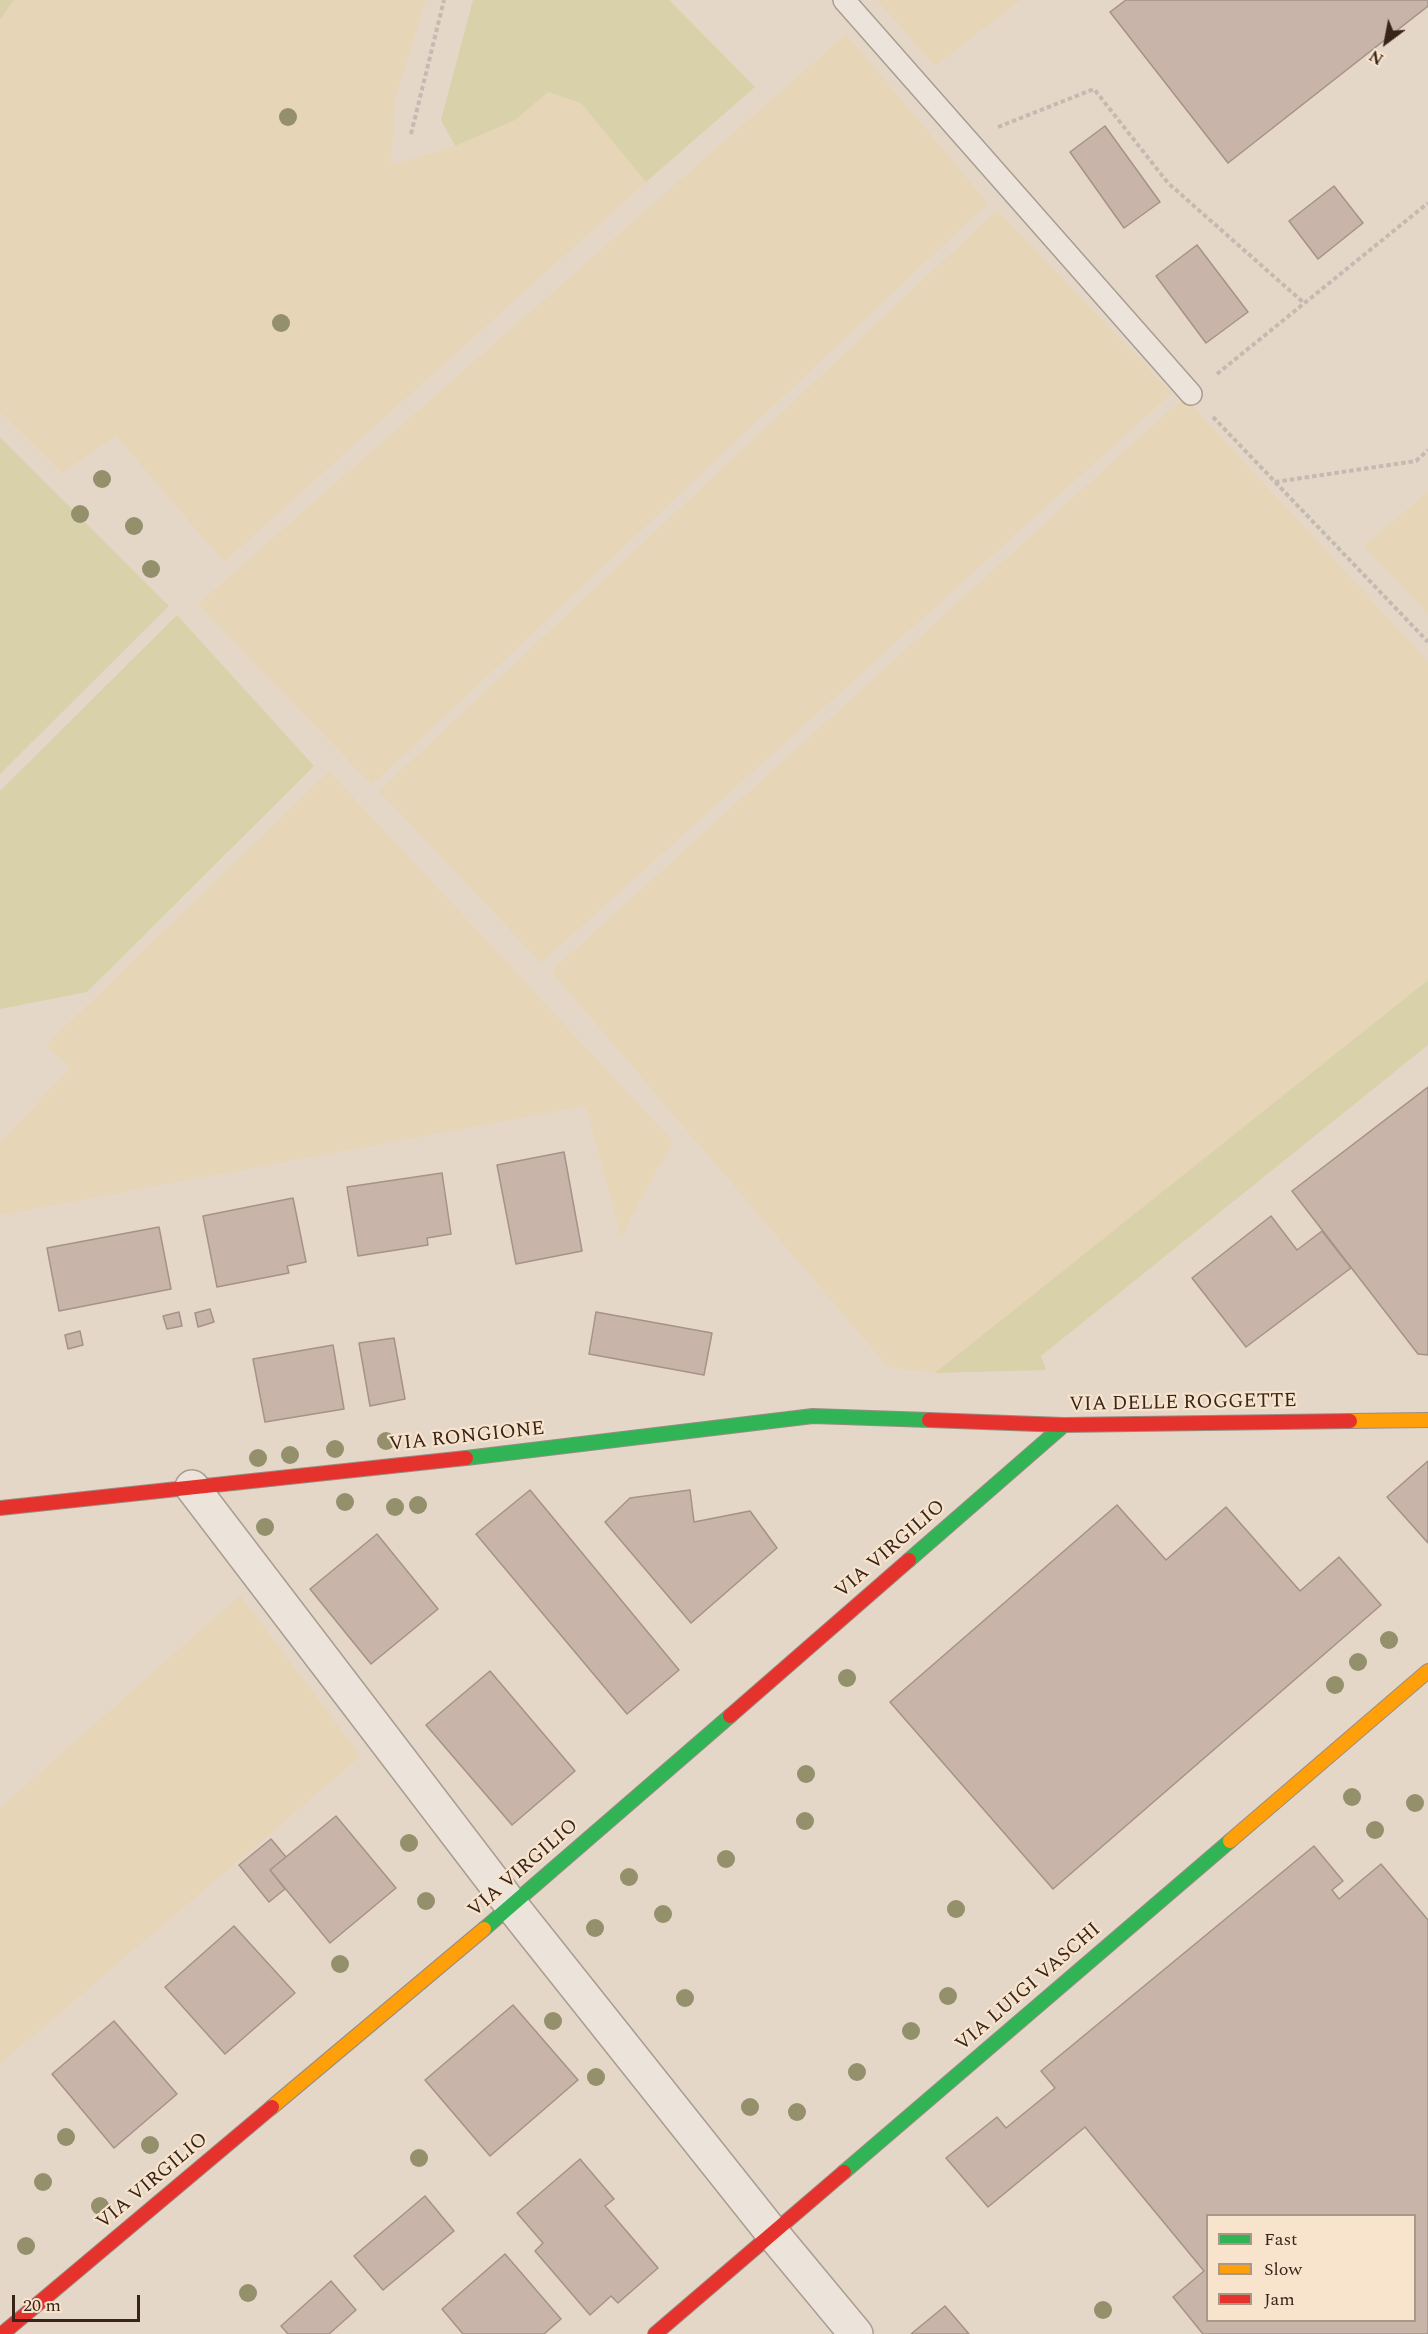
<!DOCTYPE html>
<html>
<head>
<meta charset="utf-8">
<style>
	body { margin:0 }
	#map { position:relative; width:1428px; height:2334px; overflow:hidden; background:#e5d7c8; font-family:Spectral,serif }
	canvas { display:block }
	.legend { position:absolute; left:1206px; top:2214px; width:210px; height:108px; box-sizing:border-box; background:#f8e4cc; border:2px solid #ab9785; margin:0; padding:8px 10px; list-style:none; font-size:18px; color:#38241a }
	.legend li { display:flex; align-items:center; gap:12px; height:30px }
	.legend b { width:30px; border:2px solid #ab9785 }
	.north { position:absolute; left:1356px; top:12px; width:60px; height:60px; -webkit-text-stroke:4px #f8e4cc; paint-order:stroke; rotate:212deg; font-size:16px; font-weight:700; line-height:24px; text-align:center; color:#38241a }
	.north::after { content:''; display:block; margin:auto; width:21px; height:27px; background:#38241a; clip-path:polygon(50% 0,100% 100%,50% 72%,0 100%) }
	.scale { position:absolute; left:12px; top:2295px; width:128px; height:27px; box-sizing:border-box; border:3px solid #38241a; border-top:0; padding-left:8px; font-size:18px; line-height:21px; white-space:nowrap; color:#38241a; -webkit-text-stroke:4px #f8e4cc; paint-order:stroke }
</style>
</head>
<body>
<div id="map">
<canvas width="1428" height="2334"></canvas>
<ul class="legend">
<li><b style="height:8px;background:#30b455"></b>Fast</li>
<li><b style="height:8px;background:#ff9f0a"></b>Slow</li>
<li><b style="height:8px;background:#e5322d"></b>Jam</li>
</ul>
<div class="north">N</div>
<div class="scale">20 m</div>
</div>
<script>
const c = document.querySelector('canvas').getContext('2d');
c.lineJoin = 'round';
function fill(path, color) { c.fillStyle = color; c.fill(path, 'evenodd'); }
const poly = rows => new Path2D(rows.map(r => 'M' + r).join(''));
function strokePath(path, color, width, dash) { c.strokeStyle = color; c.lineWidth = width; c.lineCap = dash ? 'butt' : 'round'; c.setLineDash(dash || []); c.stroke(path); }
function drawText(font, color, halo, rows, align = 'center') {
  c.font = font + ' Spectral,serif'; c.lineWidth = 4.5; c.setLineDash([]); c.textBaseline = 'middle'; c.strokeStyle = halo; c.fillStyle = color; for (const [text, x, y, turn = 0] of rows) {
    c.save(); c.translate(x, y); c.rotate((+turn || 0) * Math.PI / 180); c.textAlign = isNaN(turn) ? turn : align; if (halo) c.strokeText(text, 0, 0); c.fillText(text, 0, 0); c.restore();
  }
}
const farmland = poly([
	[14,0,426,0,395,99,391,165,455,146,515,120,547,92,581,103,646,182,224,562,116,436,62,473,0,412,0,20],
	[877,0,1021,0,935,66],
	[846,34,988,203,372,785,198,604],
	[997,210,1172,393,541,963,379,791],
	[1184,397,1428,661,1428,980,935,1373,888,1367,551,971],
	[1428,491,1428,614,1364,546],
	[329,771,673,1141,621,1237,586,1106,0,1215,0,1143,70,1068,46,1045],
	[240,1595,361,1756,0,2064,0,1808]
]);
const green = poly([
	[0,0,14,0,0,20],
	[473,0,669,0,755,87,646,182,581,103,548,92,515,120,455,146,441,120],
	[0,437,169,606,0,774],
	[177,615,314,766,87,992,0,1009,0,791],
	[1428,980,1428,1045,1041,1356,1046,1370,935,1373]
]);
const building = poly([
	[1126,0,1428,0,1428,6,1228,163,1110,12,1126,0],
	[1105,126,1160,202,1124,228,1070,152,1105,126],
	[1334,186,1363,223,1318,259,1289,221,1334,186],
	[1197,245,1248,312,1206,343,1156,276,1197,245],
	[1428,1087,1428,1355,1418,1354,1292,1191,1428,1087],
	[564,1152,582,1251,516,1264,497,1165,564,1152],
	[442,1173,451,1234,427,1238,428,1245,358,1256,347,1187,442,1173],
	[293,1198,306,1262,287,1266,289,1273,217,1287,203,1216,293,1198],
	[1271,1216,1297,1250,1322,1231,1351,1268,1246,1347,1192,1278,1271,1216],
	[159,1227,171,1289,59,1311,47,1248,159,1227],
	[210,1309,214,1322,198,1327,195,1313,210,1309],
	[179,1312,182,1326,167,1329,163,1316,179,1312],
	[596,1312,712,1333,704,1375,589,1354,596,1312],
	[80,1331,83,1345,68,1349,65,1335,80,1331],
	[394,1338,405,1399,370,1406,359,1343,394,1338],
	[333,1345,344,1409,265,1422,253,1359,333,1345],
	[1428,1461,1428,1543,1387,1497,1428,1461],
	[530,1490,679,1670,627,1714,476,1534,530,1490],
	[690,1490,694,1522,750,1511,777,1548,691,1623,605,1522,630,1498,690,1490],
	[1117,1505,1166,1560,1226,1507,1300,1591,1339,1557,1381,1605,1053,1889,890,1702,1117,1505],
	[377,1534,438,1609,371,1664,310,1589,377,1534],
	[490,1671,575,1771,512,1825,426,1725,490,1671],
	[336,1816,396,1888,330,1943,270,1870,336,1816],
	[271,1839,286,1857,270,1870,285,1889,269,1902,239,1865,271,1839],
	[1314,1846,1343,1881,1332,1890,1339,1899,1381,1864,1428,1920,1428,2334,1203,2334,1173,2297,1204,2271,1085,2127,988,2207,946,2158,997,2117,1006,2128,1055,2088,1041,2071,1314,1846],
	[1208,2216,1414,2216,1414,2320,1208,2320,1208,2216],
	[234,1926,295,1993,225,2054,165,1987,234,1926],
	[513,2005,578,2080,490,2156,425,2080,513,2005],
	[114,2021,177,2094,114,2148,52,2074,114,2021],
	[580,2159,614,2199,605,2206,658,2268,618,2303,611,2296,590,2315,535,2251,543,2243,517,2213,580,2159],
	[425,2196,454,2231,383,2290,354,2256,425,2196],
	[505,2254,561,2319,544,2334,463,2334,442,2309,505,2254],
	[331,2281,356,2310,329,2334,288,2334,281,2326,331,2281],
	[945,2306,969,2334,911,2334,945,2306]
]);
const path = poly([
	[998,127,1094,89,1168,183,1304,303],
	[411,134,444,0],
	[1217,374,1428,203],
	[1213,417,1428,642],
	[1275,482,1416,461,1428,450]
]);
const lane = poly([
	[844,0,1191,394]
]);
const street = poly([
	[192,1487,512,1906,773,2234,856,2334]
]);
const fast = poly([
	[466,1458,813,1416,929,1420],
	[909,1560,1064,1425],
	[484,1929,730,1716],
	[844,2172,1230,1841]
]);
const slow = poly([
	[1350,1421,1428,1420],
	[1230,1841,1428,1671],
	[272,2107,484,1929]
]);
const jam = poly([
	[929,1420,1064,1425,1350,1421],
	[0,1508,466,1458],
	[730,1716,909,1560],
	[2,2334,272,2107],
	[655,2334,844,2172]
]);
const trees = [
	[288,117],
	[281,323],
	[102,479],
	[80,514],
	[134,526],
	[151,569],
	[386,1441],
	[335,1449],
	[290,1455],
	[258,1458],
	[345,1502],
	[418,1505],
	[395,1507],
	[265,1527],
	[1389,1640],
	[1358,1662],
	[847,1678],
	[1335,1685],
	[806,1774],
	[1352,1797],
	[1415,1803],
	[805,1821],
	[1375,1830],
	[409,1843],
	[726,1859],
	[629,1877],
	[426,1901],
	[956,1909],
	[663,1914],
	[595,1928],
	[340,1964],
	[948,1996],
	[685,1998],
	[553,2021],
	[911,2031],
	[857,2072],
	[596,2077],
	[750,2107],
	[797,2112],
	[66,2137],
	[150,2145],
	[419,2158],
	[43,2182],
	[100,2206],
	[26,2246],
	[248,2293],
	[1103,2310]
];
const streetNames = [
	["VIA DELLE ROGGETTE",1183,1404,-1],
	["VIA RONGIONE",467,1438,-6],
	["VIA VIRGILIO",891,1550,-41],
	["VIA VIRGILIO",524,1869,-41],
	["VIA LUIGI VASCHI",1029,1988,-41],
	["VIA VIRGILIO",153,2182,-40]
];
fill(farmland, '#e6d5b7');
fill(green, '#d9d1a9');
fill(building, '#c9b4a9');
strokePath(building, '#a59288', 1.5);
strokePath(lane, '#a99d92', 24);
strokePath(street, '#a99d92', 36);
strokePath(fast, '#998c82', 16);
strokePath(slow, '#998c82', 16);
strokePath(jam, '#998c82', 16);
strokePath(path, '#c4bab2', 4, [4.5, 3]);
strokePath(lane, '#ece4da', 21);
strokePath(street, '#ece4da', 33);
strokePath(fast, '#30b455', 14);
strokePath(slow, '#ff9f0a', 14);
strokePath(jam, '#e5322d', 14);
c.fillStyle = '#94906b';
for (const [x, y] of trees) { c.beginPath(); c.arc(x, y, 9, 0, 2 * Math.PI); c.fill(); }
drawText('20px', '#38241a', '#f8e4cc', streetNames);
</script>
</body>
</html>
